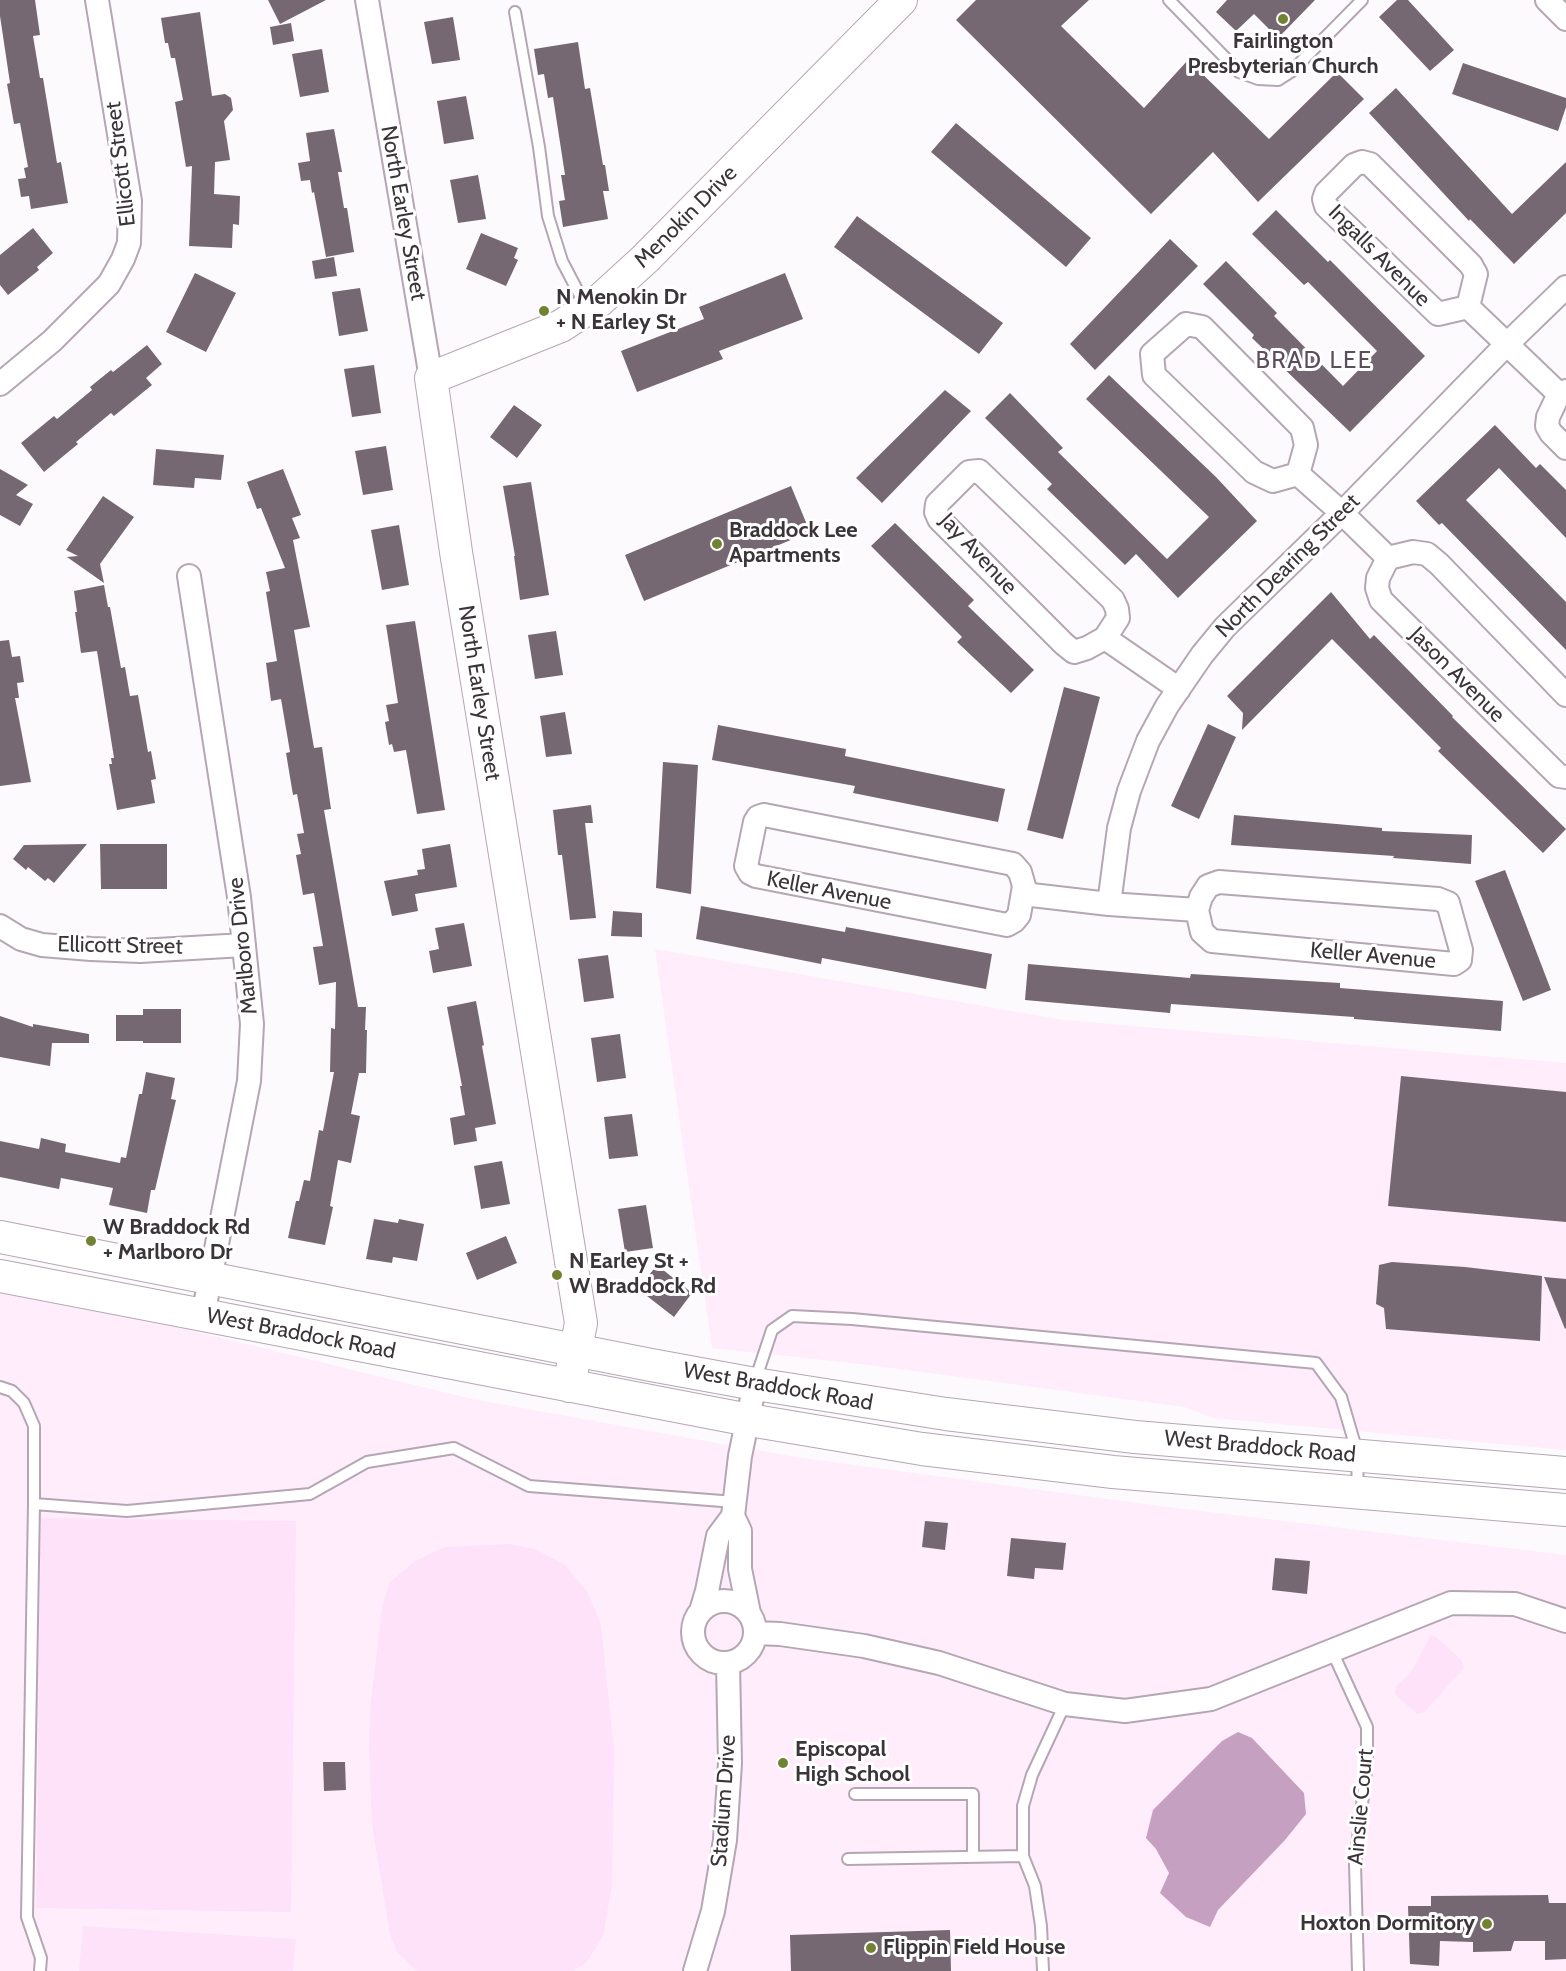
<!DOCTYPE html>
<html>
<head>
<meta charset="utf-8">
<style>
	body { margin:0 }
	canvas { display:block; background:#fdfafd }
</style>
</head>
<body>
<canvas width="1566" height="1971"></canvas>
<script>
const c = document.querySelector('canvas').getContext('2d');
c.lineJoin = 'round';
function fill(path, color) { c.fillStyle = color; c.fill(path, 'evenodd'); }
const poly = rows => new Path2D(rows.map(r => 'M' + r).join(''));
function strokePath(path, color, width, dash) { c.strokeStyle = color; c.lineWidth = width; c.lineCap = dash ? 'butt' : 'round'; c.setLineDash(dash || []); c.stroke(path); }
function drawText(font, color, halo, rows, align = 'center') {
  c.font = font + ' Cabin,sans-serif'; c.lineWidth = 6; c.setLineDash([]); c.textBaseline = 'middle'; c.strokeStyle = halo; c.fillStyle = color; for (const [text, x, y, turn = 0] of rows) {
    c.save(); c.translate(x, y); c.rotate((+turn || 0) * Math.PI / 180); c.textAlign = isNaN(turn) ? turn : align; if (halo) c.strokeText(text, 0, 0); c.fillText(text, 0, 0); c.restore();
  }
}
const built = poly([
	[655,949,1064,1020,1566,1063,1566,1450,1213,1418,1184,1407,869,1365,712,1348],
	[0,1284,472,1399,795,1457,1160,1506,1566,1555,1566,1971,0,1971]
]);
const green = poly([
	[41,1518,296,1521,291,1912,36,1908],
	[511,1544,537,1550,564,1564,587,1591,601,1625,614,1750,612,1885,603,1936,586,1963,573,1971,417,1971,398,1953,390,1935,372,1824,369,1750,370,1710,382,1608,389,1583,415,1561,445,1547],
	[1430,1636,1436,1637,1462,1661,1464,1668,1424,1712,1417,1714,1395,1694,1396,1687,1413,1669],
	[83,1926,296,1939,293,1971,79,1971]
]);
const water = poly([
	[1238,1732,1252,1738,1304,1793,1306,1814,1285,1840,1218,1910,1210,1927,1186,1917,1160,1893,1169,1873,1156,1849,1146,1838,1153,1810,1222,1741]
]);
const building = poly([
	[0,0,35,0,40,35,33,36,40,78,43,78,57,163,61,162,68,203,31,209,29,196,21,197,18,179,26,178,24,168,28,167,20,123,14,124,7,84,10,83,0,16],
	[268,0,326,0,280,24],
	[976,0,1089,0,1061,26,1144,108,1188,60,1269,139,1337,72,1364,99,1258,202,1213,152,1151,214,956,20],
	[1227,0,1315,0,1278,38,1254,14,1236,31,1216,12],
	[1397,0,1408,0,1454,50,1430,71,1379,17],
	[200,12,212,96,225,94,231,98,233,110,224,121,230,160,215,162,214,194,240,196,239,225,233,224,232,248,189,246,192,166,186,167,175,102,183,100,175,58,171,58,168,43,165,43,161,18],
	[453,17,460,60,432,64,424,22],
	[291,23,294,41,273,45,270,27],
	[578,42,585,89,590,88,603,165,605,165,609,191,603,191,608,219,563,227,559,201,565,200,561,175,565,175,553,97,548,98,544,74,538,75,534,49],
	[322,49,329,92,300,97,292,54],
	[1463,63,1566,98,1566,107,1558,131,1452,94],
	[1396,88,1512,214,1566,162,1566,213,1514,264,1470,219,1469,221,1369,113],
	[466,96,474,139,444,144,437,101],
	[956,123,1091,238,1066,267,931,152],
	[334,129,342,172,338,172,344,208,347,208,354,252,326,257,314,192,312,193,310,180,301,181,298,163,310,161,306,133],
	[478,175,486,219,458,223,450,180],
	[1276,210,1328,262,1330,260,1425,356,1350,432,1252,338,1254,335,1203,284,1226,261,1277,313,1274,316,1343,386,1377,351,1308,282,1304,285,1252,234],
	[857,216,1003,323,979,354,834,247],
	[33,228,53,253,37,267,39,270,8,295,0,285,0,255],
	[481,233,518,248,514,258,518,260,506,286,466,269],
	[1170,239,1198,266,1095,370,1070,344],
	[334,257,337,276,315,279,312,261],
	[195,273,236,293,206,352,166,332],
	[785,273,803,319,719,351,723,359,637,392,621,351,704,319,699,307],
	[360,288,368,331,339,336,332,292],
	[147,345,162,364,146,378,152,385,114,416,111,413,76,442,78,444,44,472,21,443,54,416,57,419,92,390,90,387,111,370,113,372],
	[374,365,381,413,352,417,344,369],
	[1109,375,1216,477,1257,521,1178,598,1136,554,1125,565,1047,489,1052,484,985,418,1010,393,1063,448,1058,452,1167,559,1209,517,1086,399],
	[945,390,971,411,882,503,856,478],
	[514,405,542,425,517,458,490,437],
	[1495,425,1536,468,1540,464,1566,490,1566,538,1499,468,1466,500,1566,602,1566,650,1442,523,1439,525,1416,501],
	[386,446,393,490,363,495,355,451],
	[156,449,224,455,221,480,195,478,194,488,153,485],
	[0,469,28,485,16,495,33,504,20,526,0,515],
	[283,469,301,515,292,518,300,538,293,540,310,627,294,630,314,748,322,747,331,809,324,810,358,1007,366,1007,365,1030,367,1030,366,1073,359,1073,351,1114,360,1116,351,1163,338,1160,330,1206,333,1207,325,1245,288,1238,296,1201,299,1201,304,1180,310,1181,319,1130,323,1131,334,1072,330,1072,331,1028,335,1029,336,982,319,985,313,947,323,946,314,893,303,895,296,855,301,854,297,834,304,833,297,794,293,795,286,753,290,752,281,699,271,701,266,663,277,661,266,592,270,591,266,572,285,568,261,508,257,509,247,482],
	[531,482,549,595,520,600,514,556,515,556,503,486],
	[791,486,810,532,644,601,625,555],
	[103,496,134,517,100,564,104,583,67,557,78,556,66,550],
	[895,523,974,600,968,606,1034,670,1011,693,957,642,962,637,871,546],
	[399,525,409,585,382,590,371,530],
	[104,585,108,607,110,607,121,668,125,667,130,696,138,695,148,752,151,751,156,779,151,780,155,803,117,810,109,764,112,764,111,758,114,758,97,651,81,653,75,612,77,612,74,591],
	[1331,592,1370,639,1374,635,1453,716,1452,717,1566,829,1543,853,1438,751,1441,748,1332,639,1242,730,1243,713,1227,696],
	[415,621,445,810,417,814,406,750,394,752,392,744,389,745,385,722,389,721,386,705,398,703,386,625],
	[556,631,563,675,535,679,528,635],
	[9,640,12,657,20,656,24,682,17,683,19,698,15,698,31,782,0,786,0,641],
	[1064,687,1100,697,1063,839,1027,830],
	[565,712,572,754,546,757,540,716],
	[1208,724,1236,737,1199,819,1171,806],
	[718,725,846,749,845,756,1005,789,998,822,853,793,855,786,712,760],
	[663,762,698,765,691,894,656,888],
	[591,805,593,823,585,823,596,918,570,920,562,855,558,855,553,810],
	[1234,815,1382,828,1382,831,1472,835,1471,864,1393,858,1394,856,1231,845],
	[87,844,54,883,48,878,45,881,28,867,26,870,13,859,24,845],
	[100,844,167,844,167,889,101,889],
	[450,844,457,887,415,894,418,911,392,916,384,881,418,875,417,870,425,869,422,849],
	[1505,870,1551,990,1523,1001,1475,881],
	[701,906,845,932,846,927,992,954,986,989,822,958,821,964,696,939],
	[613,911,642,913,642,937,611,936],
	[464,923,472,966,433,973,429,951,439,949,435,928],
	[608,955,614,998,584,1002,578,959],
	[1028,964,1190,978,1191,974,1340,983,1340,988,1503,1001,1501,1031,1354,1019,1354,1017,1171,1004,1170,1013,1025,1000],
	[476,1001,484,1045,482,1046,496,1124,475,1128,477,1141,454,1145,450,1118,465,1115,460,1086,462,1086,447,1007],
	[143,1009,181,1009,181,1043,143,1043,143,1041,116,1041,116,1015,143,1015],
	[0,1016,33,1027,33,1024,89,1034,89,1043,52,1043,50,1066,0,1057],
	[620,1034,626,1078,597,1082,591,1038],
	[146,1072,175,1078,171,1099,176,1100,155,1190,151,1190,147,1213,109,1205,113,1188,61,1178,59,1189,0,1177,0,1141,39,1149,41,1138,66,1144,65,1152,120,1163,121,1157,126,1158,139,1094,142,1094],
	[1401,1076,1566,1092,1566,1222,1388,1206],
	[632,1114,638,1156,609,1159,604,1117],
	[502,1161,510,1204,481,1209,474,1166],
	[646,1205,653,1248,625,1252,618,1209],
	[374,1219,398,1223,399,1219,424,1224,417,1261,393,1257,392,1263,366,1259],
	[506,1236,517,1263,477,1280,466,1253],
	[1392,1262,1465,1267,1542,1276,1540,1341,1386,1329,1384,1308,1376,1304,1379,1265],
	[657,1265,692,1293,674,1317,638,1289],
	[1544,1277,1566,1279,1566,1328,1565,1329],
	[925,1521,948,1523,945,1550,922,1547],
	[1011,1538,1066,1543,1063,1570,1035,1568,1034,1579,1007,1576],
	[1275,1558,1310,1561,1307,1594,1272,1590],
	[323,1762,345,1762,346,1790,324,1791],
	[1548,1895,1549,1903,1566,1903,1566,1959,1545,1960,1545,1941,1514,1941,1511,1951,1473,1952,1473,1942,1440,1941,1439,1966,1410,1964,1408,1906,1431,1906,1431,1896],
	[950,1930,951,1971,791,1971,790,1935]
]);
const lane = poly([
	[1169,0,1239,72,1258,79,1278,80,1292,71,1362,0],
	[515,12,539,147,548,216,562,261,586,307],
	[755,1381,772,1330,792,1316,852,1319,1316,1363,1341,1397,1358,1455,1357,1491],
	[0,1387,12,1391,24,1403,34,1426,34,1504],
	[1332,1651,1367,1727,1367,1762,1355,1864,1358,1971],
	[855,1794,973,1794,973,1857],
	[848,1859,1023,1856],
	[40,1971,41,1958,27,1917,34,1504,127,1511,310,1494,367,1462,454,1448,529,1486,735,1502],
	[1043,1971,1041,1926,1035,1886,1023,1856,1023,1806,1032,1775,1065,1704]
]);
const street = poly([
	[367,0,431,378],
	[1547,0,1566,19],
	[1362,162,1370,164,1471,265,1476,274,1468,307,1438,314,1326,206,1324,199,1326,193,1354,165,1362,162],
	[1468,307,1559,394],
	[1186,324,1202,327,1302,428,1306,445,1298,474,1273,481,1254,472,1154,375,1152,354,1186,324],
	[0,384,52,341,109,284,123,259,129,243,130,201,97,0],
	[1566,391,1559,394,1548,417,1547,426,1551,433,1566,448],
	[979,471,1113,600,1117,609,1118,618,1105,638,1087,648,1074,652,1064,644,939,519,936,512,937,504,969,472,979,471],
	[1298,474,1342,513,1388,558],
	[189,576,239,897,252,1024,249,1081,203,1315],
	[1105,638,1179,689],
	[1566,695,1439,564,1427,554,1413,552,1388,558,1378,578,1377,588,1381,600,1559,776,1566,777],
	[764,815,1013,864,1020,872,1024,886,1019,915,1014,921,1007,925,756,876,750,873,746,866,755,822,758,817,764,815],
	[1219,882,1438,899,1448,903,1461,950,1460,960,1454,964,1212,941,1202,932,1197,910,1201,897,1208,886,1219,882],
	[1023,894,1109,904,1197,910],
	[1109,904,1119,828,1129,791,1148,741,1167,706,1202,655,1225,627,1342,513,1504,347,1566,287],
	[0,926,21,939,42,945,91,949,140,951,244,945],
	'693 1632a31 31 0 1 1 62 0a31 31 0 1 1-62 0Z',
	[701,1611,707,1591,718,1536,733,1516],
	[749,1613,740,1569,740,1531,733,1516,740,1456,755,1384],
	[755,1633,780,1634,864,1646,939,1663,1065,1704,1125,1711,1211,1699,1451,1603,1515,1604,1566,1621],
	[695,1971,713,1911,725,1840,730,1763,728,1663]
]);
const secondary = poly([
	[0,1237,651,1365,755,1384,946,1414,1135,1437,1566,1473],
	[0,1276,749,1420,922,1449,1113,1472,1566,1510],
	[569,1386,581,1323,456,552,431,378,561,326,599,301,645,259,901,0]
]);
const markers = [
	[1283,19,6,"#718333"],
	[544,311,6,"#718333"],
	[717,544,6,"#718333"],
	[91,1241,6,"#718333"],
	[557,1275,6,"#718333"],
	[783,1763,6,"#718333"],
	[1487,1924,6,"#718333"],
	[871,1948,6,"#718333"]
];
const poiNames = [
	["Fairlington",1283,42,"center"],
	["Presbyterian Church",1283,67,"center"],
	["N Menokin Dr",556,298],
	["+ N Earley St",556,323],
	["Braddock Lee",729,531],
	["Apartments",729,556],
	["W Braddock Rd",103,1228],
	["+ Marlboro Dr",103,1253],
	["N Earley St +",569,1262],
	["W Braddock Rd",569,1287],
	["Episcopal",795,1750],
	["High School",795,1775],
	["Hoxton Dormitory",1475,1924,"right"],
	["Flippin Field House",883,1948]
];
const streetNames = [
	["Ellicott Street",121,164,-97],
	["North Earley Street",403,213,80],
	["Menokin Drive",686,217,-45],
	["Ingalls Avenue",1379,256,45],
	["Jay Avenue",978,554,47],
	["North Dearing Street",1288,566,-45],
	["Jason Avenue",1457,675,45],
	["North Earley Street",479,693,81],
	["Keller Avenue",829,891,11],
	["Ellicott Street",120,946,1],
	["Marlboro Drive",243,946,-96],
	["Keller Avenue",1373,956,5],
	["West Braddock Road",301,1334,11],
	["West Braddock Road",778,1387,10],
	["West Braddock Road",1260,1447,5],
	["Stadium Drive",724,1801,-86],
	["Ainslie Court",1361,1807,-85]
];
const neighbourhoodNames = [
	["BRAD LEE",1314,361]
];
fill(built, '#ffedfc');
fill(green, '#fde2f9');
fill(water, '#c6a0c1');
fill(building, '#756873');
strokePath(lane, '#b5a6b3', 14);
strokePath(street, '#b5a6b3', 26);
strokePath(secondary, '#b5a6b3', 34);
strokePath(lane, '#fff', 10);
strokePath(street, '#fff', 22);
strokePath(secondary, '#fff', 32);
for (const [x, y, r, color] of markers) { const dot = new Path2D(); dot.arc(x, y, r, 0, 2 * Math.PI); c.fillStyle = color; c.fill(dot); strokePath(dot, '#fff', 2); }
drawText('bold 22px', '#3b353a', '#fff', poiNames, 'left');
drawText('22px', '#3b353a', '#fff', streetNames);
c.letterSpacing = '1.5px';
drawText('24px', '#5c4f5a', '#fff', neighbourhoodNames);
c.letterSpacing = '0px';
</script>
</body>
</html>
